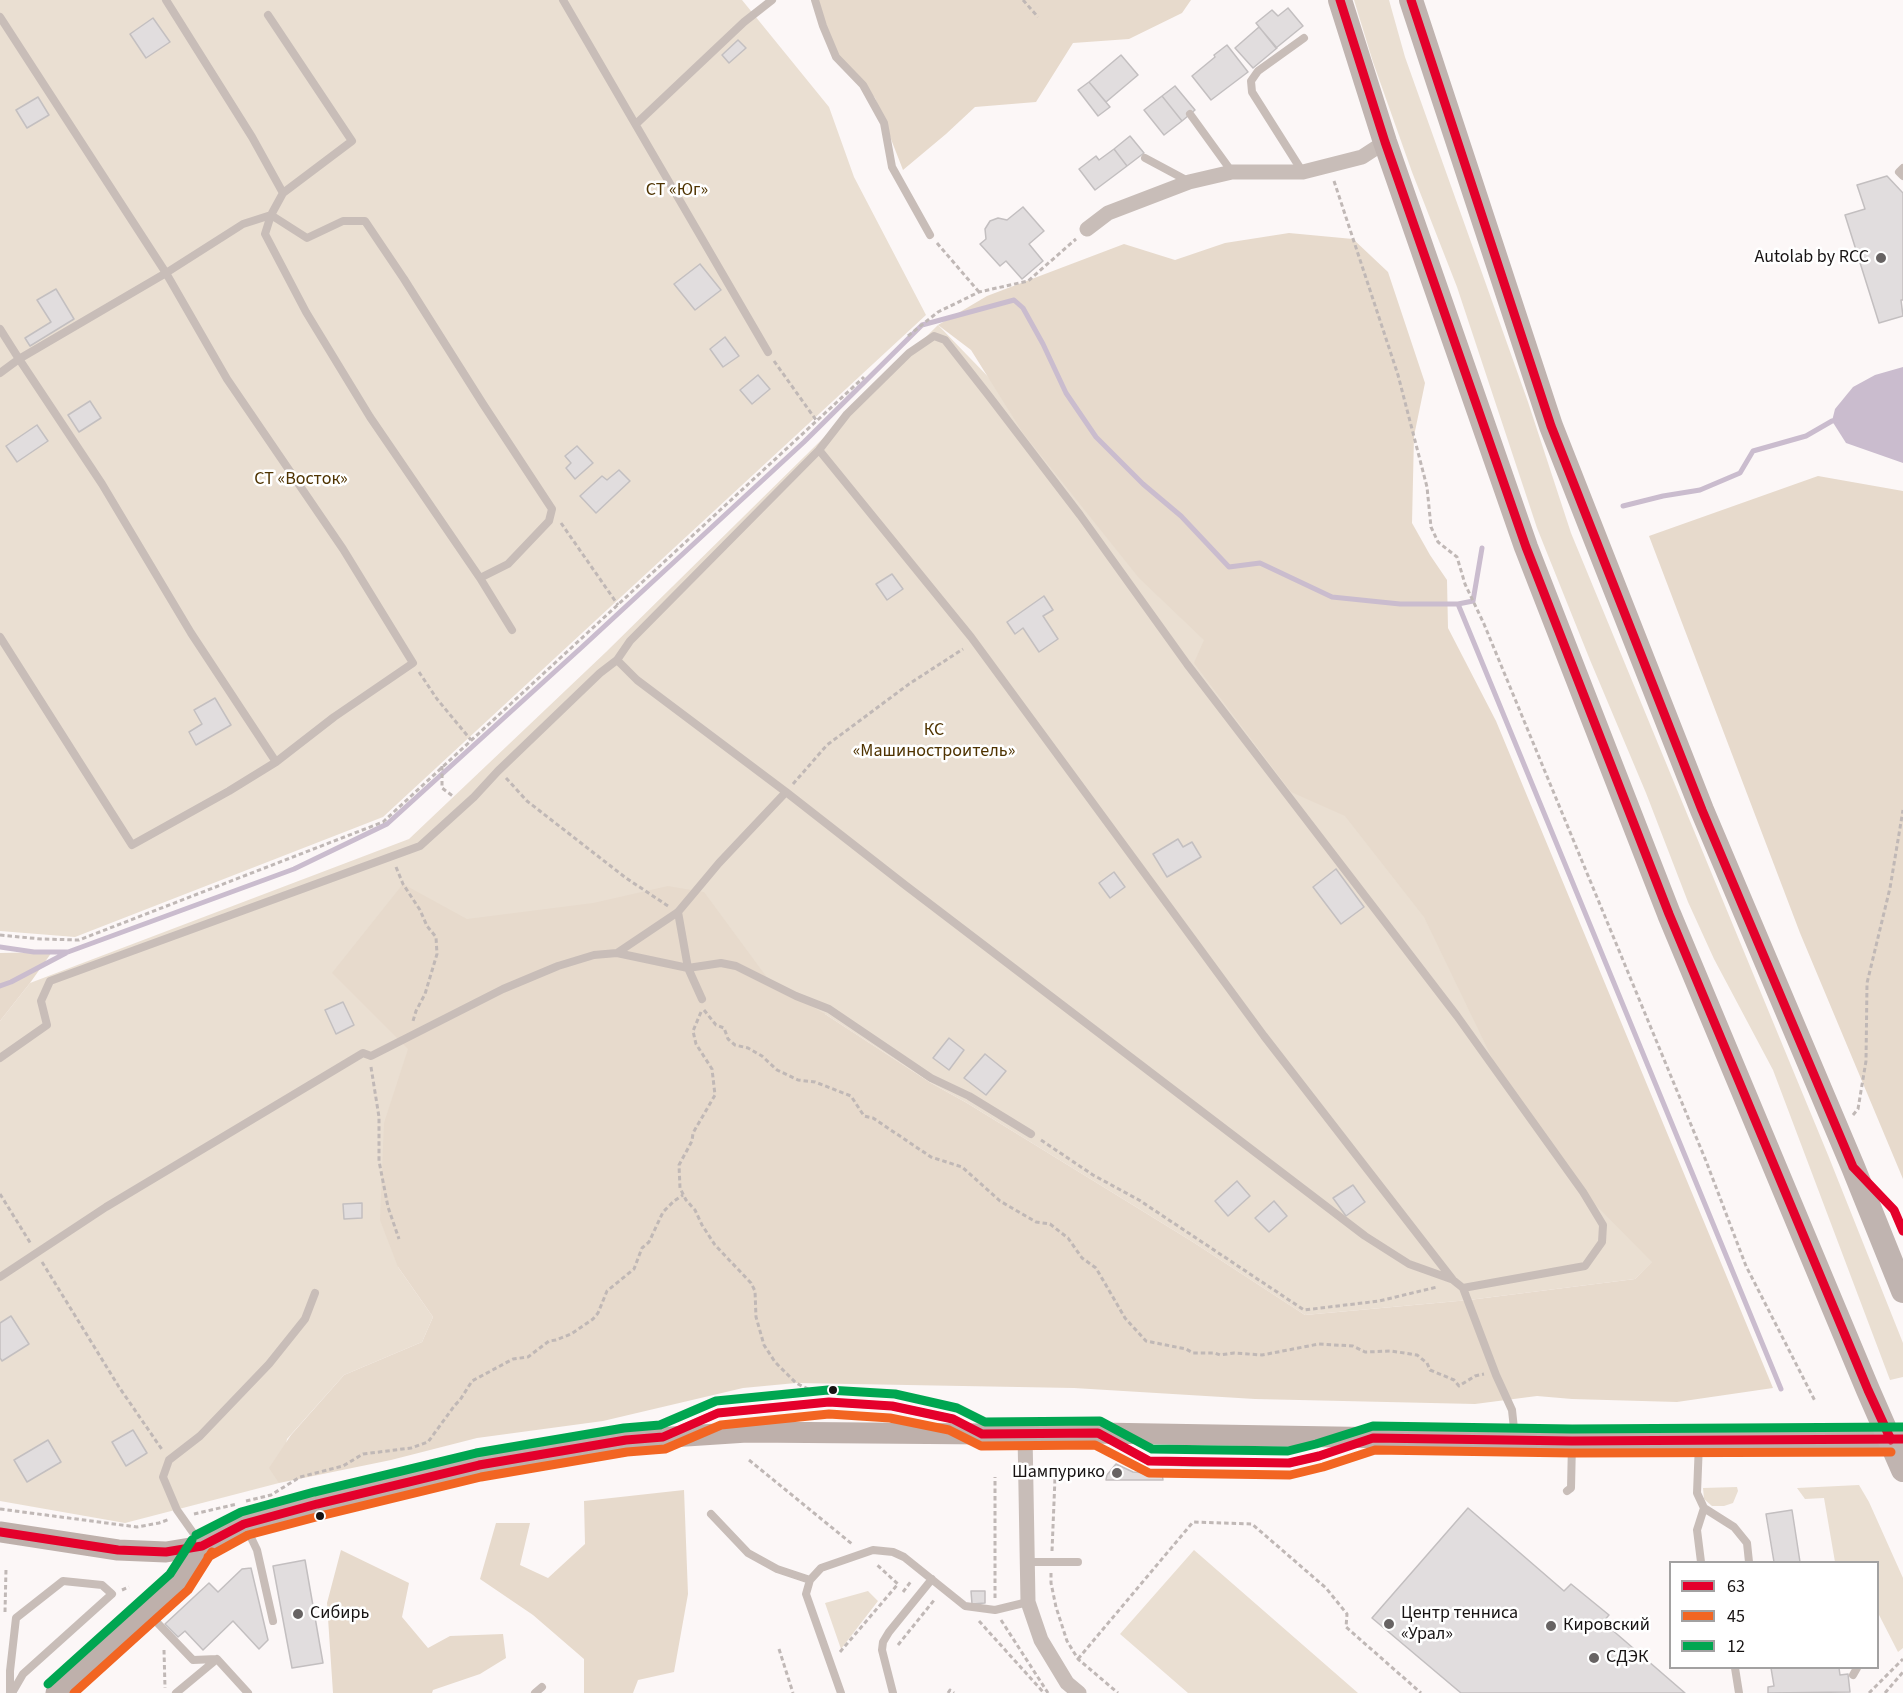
<!DOCTYPE html>
<html>
<head>
<meta charset="utf-8">
<style>
	body { margin:0 }
	#map { position:relative; width:1903px; height:1693px; overflow:hidden; background:#fcf7f7; font-family:"Source Sans 3",sans-serif }
	canvas { display:block }
	.legend { position:absolute; left:1669px; top:1561px; width:210px; height:108px; box-sizing:border-box; background:#fff; border:2px solid #a2a1a1; margin:0; padding:8px 10px; list-style:none; font-size:18px; color:#171313 }
	.legend li { display:flex; align-items:center; gap:12px; height:30px }
	.legend b { width:30px; border:2px solid #a2a1a1 }
</style>
</head>
<body>
<div id="map">
<canvas width="1903" height="1693"></canvas>
<ul class="legend">
<li><b style="height:8px;background:#e4002b"></b>63</li>
<li><b style="height:8px;background:#f26522"></b>45</li>
<li><b style="height:8px;background:#00a651"></b>12</li>
</ul>
</div>
<script>
const c = document.querySelector('canvas').getContext('2d');
c.lineJoin = 'round';
function fill(path, color) { c.fillStyle = color; c.fill(path, 'evenodd'); }
const poly = rows => new Path2D(rows.map(r => 'M' + r).join(''));
function strokePath(path, color, width, dash) { c.strokeStyle = color; c.lineWidth = width; c.lineCap = dash ? 'butt' : 'round'; c.setLineDash(dash || []); c.stroke(path); }
function drawText(font, color, halo, rows, align = 'center') {
  c.font = font + ' "Source Sans 3",sans-serif'; c.lineWidth = 5; c.setLineDash([]); c.textBaseline = 'middle'; c.strokeStyle = halo; c.fillStyle = color; for (const [text, x, y, turn = 0] of rows) {
    c.save(); c.translate(x, y); c.rotate((+turn || 0) * Math.PI / 180); c.textAlign = isNaN(turn) ? turn : align; if (halo) c.strokeText(text, 0, 0); c.fillText(text, 0, 0); c.restore();
  }
}
const green = poly([
	[0,0,742,0,829,107,854,177,926,315,383,817,75,937,0,931],
	[1354,0,1389,0,1405,57,1528,402,1571,533,1828,1155,1903,1343,1903,1377,1890,1380,1773,1070,1714,959,1688,902,1646,793,1590,660,1537,528,1457,287,1412,172,1373,62],
	[938,325,1186,581,1676,1239,1635,1279,1469,1300,1305,1315,1193,1242,967,1103,931,1083,825,1014,398,1267,433,1317,422,1342,344,1375,287,1439,279,1483,125,1523,0,1501,0,1021,30,983,409,839,606,652],
	[1859,1485,1869,1502,1903,1578,1903,1648,1898,1652,1878,1613,1878,1562,1835,1562,1824,1498,1805,1499,1797,1488],
	[1737,1487,1738,1491,1733,1503,1724,1506,1712,1506,1704,1499,1703,1488],
	[1194,1550,1358,1693,1188,1693,1120,1634],
	[868,1591,878,1601,841,1649,825,1603]
]);
const forest = poly([
	[817,0,1191,0,1182,13,1129,39,1073,43,1036,102,975,107,946,134,903,170,875,98,836,57],
	[1289,233,1353,239,1388,272,1425,383,1414,436,1412,523,1430,555,1447,580,1448,628,1496,721,1773,1388,1677,1402,1572,1399,1537,1396,1475,1404,1255,1399,1074,1388,796,1383,743,1388,603,1421,477,1438,391,1460,279,1483,269,1468,291,1435,344,1375,422,1342,433,1317,398,1267,380,1220,384,1123,408,1049,332,973,403,884,467,919,593,903,668,886,704,892,771,983,825,1014,931,1083,967,1103,1193,1242,1305,1315,1469,1300,1635,1279,1652,1262,1583,1192,1506,1087,1424,917,1345,816,1291,792,1194,663,1204,640,1139,578,1023,433,971,350,938,325,987,296,1124,244,1175,260,1225,243],
	[1818,476,1903,491,1903,1179,1800,933,1649,536],
	[52,952,30,983,0,1021,0,953],
	[684,1490,688,1594,674,1672,638,1680,633,1693,584,1693,584,1659,533,1615,480,1579,496,1523,530,1523,520,1565,548,1578,585,1544,584,1501],
	[341,1550,409,1583,402,1617,428,1648,450,1636,503,1634,506,1658,480,1674,433,1690,432,1693,333,1693,327,1603]
]);
const water = poly([
	[1903,367,1903,463,1846,443,1832,421,1835,409,1853,387,1875,375]
]);
const stream = poly([
	[1623,506,1663,496,1700,490,1740,473,1753,451,1806,436,1832,421,1837,420],
	[1458,604,1781,1389],
	[0,947,34,952,68,952,294,869,387,824,582,647,804,442,922,325,1014,300,1023,308,1043,344,1066,393,1096,437,1143,484,1181,516,1229,567,1260,563,1332,597,1400,604,1458,604,1473,601,1482,548],
	[0,986,11,982,66,953]
]);
const building = poly([
	[1288,8,1303,26,1276,48,1256,23,1272,10,1278,16,1288,8],
	[153,18,170,42,146,58,130,34,153,18],
	[1259,27,1277,48,1253,68,1235,48,1259,27],
	[738,40,746,48,729,63,722,55,738,40],
	[1227,45,1248,72,1211,100,1192,76,1215,57,1214,55,1227,45],
	[1121,55,1138,75,1106,102,1089,82,1121,55],
	[1089,82,1110,107,1098,116,1078,90,1089,82],
	[1175,86,1195,110,1182,121,1162,96,1175,86],
	[1162,96,1182,121,1164,135,1144,110,1162,96],
	[38,97,49,115,27,128,16,110,38,97],
	[1130,136,1144,153,1127,166,1114,149,1130,136],
	[1114,149,1127,166,1095,190,1079,169,1096,156,1099,160,1114,149],
	[1887,176,1903,193,1903,300,1901,300,1903,316,1879,323,1845,215,1865,209,1857,185,1887,176],
	[1023,207,1044,231,1029,244,1043,261,1022,279,1006,261,1000,266,980,244,986,239,985,229,990,221,998,218,1007,220,1023,207],
	[700,264,721,290,695,310,674,284,700,264],
	[56,289,74,319,30,346,25,338,51,322,37,300,56,289],
	[725,337,739,356,723,367,710,349,725,337],
	[758,375,770,389,752,404,740,390,758,375],
	[90,401,101,418,79,432,68,415,90,401],
	[37,425,48,441,17,462,6,446,37,425],
	[577,446,593,463,575,479,566,468,571,463,565,456,577,446],
	[619,470,630,481,596,513,580,496,602,476,607,480,619,470],
	[892,574,903,589,887,600,876,584,892,574],
	[1044,596,1053,610,1043,616,1058,639,1039,652,1023,628,1015,634,1007,622,1044,596],
	[215,698,231,725,196,745,189,732,202,724,194,710,215,698],
	[1178,839,1183,847,1192,842,1201,857,1167,877,1153,854,1178,839],
	[1336,869,1364,907,1341,924,1313,887,1336,869],
	[1114,872,1125,887,1110,898,1099,883,1114,872],
	[343,1002,354,1025,336,1034,325,1010,343,1002],
	[949,1038,964,1050,949,1070,933,1058,949,1038],
	[985,1054,1006,1071,986,1095,964,1078,985,1054],
	[1237,1181,1250,1196,1228,1216,1215,1201,1237,1181],
	[1353,1185,1365,1202,1346,1216,1333,1198,1353,1185],
	[1274,1201,1287,1216,1269,1232,1255,1218,1274,1201],
	[362,1203,362,1218,344,1219,343,1204,362,1203],
	[11,1316,29,1344,2,1361,0,1358,0,1323,11,1316],
	[133,1430,147,1453,126,1466,112,1442,133,1430],
	[48,1440,61,1462,27,1482,14,1460,48,1440],
	[1116,1464,1133,1472,1162,1474,1163,1480,1106,1480,1107,1475,1116,1464],
	[1468,1508,1564,1591,1571,1584,1609,1615,1603,1622,1685,1693,1461,1693,1372,1618,1468,1508],
	[1792,1510,1800,1562,1774,1562,1766,1514,1792,1510],
	[305,1560,323,1663,292,1668,273,1566,305,1560],
	[251,1568,268,1640,259,1649,233,1621,203,1650,185,1631,178,1637,165,1624,209,1583,218,1592,242,1569,251,1568],
	[971,1591,985,1591,985,1603,972,1604,971,1591],
	[1771,1668,1839,1668,1840,1675,1848,1674,1850,1692,1768,1693,1768,1687,1774,1686,1771,1668]
]);
const path = poly([
	[1023,0,1038,17],
	[1334,181,1398,375,1427,487,1431,527,1438,542,1457,557,1465,584,1484,624,1706,1161,1746,1266,1815,1401],
	[937,243,979,292],
	[908,336,938,312,979,292,1028,281,1076,239],
	[774,361,816,420],
	[561,523,618,605],
	[419,672,437,699,471,740],
	[442,766,442,788,454,797],
	[506,778,527,801,626,878,668,906],
	[793,784,827,745,909,684,963,649],
	[396,867,403,884,420,910,427,926,436,937,437,954,425,994,416,1011,413,1021],
	[0,935,41,939,79,940,383,822,864,377],
	[704,1010,716,1025,724,1028,728,1039,735,1045,748,1048,762,1056,777,1070,798,1080,815,1082,851,1096,864,1116,873,1118,931,1157,962,1167,1000,1201,1036,1222,1050,1224,1068,1238,1082,1258,1096,1268,1125,1318,1146,1341,1186,1349,1193,1353,1215,1353,1220,1355,1234,1353,1262,1355,1319,1344,1353,1346,1365,1352,1391,1351,1417,1355,1427,1363,1430,1370,1454,1380,1459,1386,1475,1376,1484,1374],
	[701,1012,693,1031,696,1044,712,1069,715,1095,693,1133,692,1141,679,1165,680,1188,686,1200,695,1210,702,1225,715,1245,751,1283,755,1291,756,1317,764,1345,775,1362,796,1383,810,1390],
	[371,1067,379,1117,379,1161,388,1207,399,1239],
	[1853,1115,1858,1109,1866,1061,1867,983,1890,888,1903,810],
	[1041,1140,1093,1175,1139,1200,1304,1310,1379,1301,1437,1287],
	[0,1194,31,1244],
	[42,1262,119,1387,163,1451],
	[749,1460,852,1544],
	[246,1501,271,1495,300,1477,343,1466,363,1454,411,1448,428,1442,455,1405,460,1400,472,1381,513,1359,528,1357,549,1341,556,1340,571,1334,593,1319,598,1313,607,1291,634,1269,642,1248,649,1242,663,1212,674,1201,683,1195],
	[0,1509,137,1527,159,1523,170,1519],
	[194,1514,237,1504],
	[1052,1551,1055,1478],
	[1051,1573,1051,1583,1056,1607,1067,1641,1078,1659,1118,1693],
	[122,1590,129,1587],
	[903,1592,912,1580],
	[995,1598,995,1477],
	[5,1612,6,1569],
	[1001,1620,1048,1693],
	[979,1621,1044,1693],
	[898,1645,935,1599],
	[779,1649,793,1693],
	[164,1650,165,1688],
	[840,1652,898,1584,876,1564],
	[1078,1659,1193,1522,1252,1524,1326,1588,1347,1614,1346,1627,1421,1693],
	[948,1693,950,1690,954,1693],
	[1869,1693,1903,1659],
	[1885,1693,1903,1672]
]);
const lane = poly([
	[166,0,252,137,283,193,352,141,268,15],
	[563,0,768,352],
	[815,0,823,26,836,57,863,85,884,123,892,167,930,235],
	[0,17,166,273,227,379,343,549,413,663,334,717,276,762,229,791,132,845,0,637],
	[1190,114,1232,172],
	[636,124,744,22,772,0],
	[1145,158,1188,181],
	[1903,168,1899,172,1903,176],
	[1302,171,1252,92,1251,81,1258,71,1304,38],
	[0,329,19,359,166,273,243,224,271,215,283,193],
	[0,373,19,359,102,484,191,633,276,762],
	[480,578,370,417,306,312,265,234,271,215,307,238,343,221,365,221,404,279,483,404,552,509,549,521,508,564,480,578,512,630],
	[786,792,637,680,617,660,630,641,819,450,847,414,909,353,934,336,945,340,989,396,1080,515,1187,664,1457,1016,1583,1192,1603,1225,1602,1242,1585,1266,1463,1288,1453,1280,1264,1036,971,637,819,450],
	[678,912,688,968,702,999],
	[617,953,688,968,721,963,736,966,796,996,829,1009,931,1078,969,1096,1031,1134],
	[0,1058,47,1025,41,1001,50,981,420,846,474,797,498,771,600,673,617,660],
	[1869,1184,1894,1210,1903,1231],
	[0,1277,106,1207,363,1053,371,1056,503,989,558,966,594,955,617,953,678,912,719,863,786,792,905,885,1365,1236,1409,1264,1451,1279],
	[1463,1288,1496,1375,1512,1410,1515,1438],
	[681,1429,718,1413,829,1402,892,1406,953,1419,970,1428],
	[1110,1439,1149,1461,1193,1463,1289,1463,1319,1456,1353,1444],
	[1699,1443,1697,1493,1704,1508,1734,1527,1747,1543,1749,1562],
	[1567,1491,1571,1488,1572,1443],
	[711,1514,748,1553,777,1569,810,1580],
	[245,1525,257,1550,273,1621],
	[201,1544,177,1510,163,1477,169,1460,200,1436,269,1364,305,1319,315,1293],
	[1026,1562,1078,1562],
	[1701,1562,1697,1530,1704,1508],
	[147,1612,193,1660,217,1659,248,1693],
	[1735,1668,1739,1693],
	[1853,1675,1857,1668],
	[10,1693,10,1671,16,1618,63,1581,102,1585,112,1594,23,1674,12,1693],
	[176,1693,217,1659],
	[535,1693,542,1687],
	[841,1693,806,1594,810,1580,821,1568,873,1550,893,1552,904,1557,965,1606,995,1610,1028,1602],
	[893,1693,882,1650,883,1642,889,1632,932,1579]
]);
const street = poly([
	[1087,229,1108,213,1189,182,1232,172,1303,172,1362,157,1385,142],
	[1025,1434,1028,1602,1041,1640,1067,1683,1079,1693]
]);
const secondary = poly([
	[0,1532,118,1550,166,1552,202,1546,244,1524,317,1504,479,1465,626,1440,747,1432,988,1434,1098,1433,1572,1441,1903,1439],
	[56,1693,179,1582,202,1546]
]);
const primary = poly([
	[1340,0,1385,142,1526,547,1669,914,1868,1390,1903,1470],
	[1411,0,1551,426,1702,810,1853,1167,1903,1291]
]);
const bus1 = poly([
	[1340,0,1385,142,1526,547,1669,914,1868,1390,1891,1440],
	[1411,0,1551,426,1702,810,1853,1167,1894,1210,1903,1231],
	[0,1532,118,1550,166,1552,202,1546,244,1524,317,1504,479,1465,626,1440,663,1437,718,1413,829,1402,892,1406,953,1419,982,1434,1098,1433,1149,1461,1289,1463,1319,1456,1373,1438,1572,1441,1903,1439]
]);
const bus2 = poly([
	[208,1557,248,1535,320,1516,481,1477,627,1452,665,1449,721,1425,829,1414,890,1418,949,1430,981,1446,1095,1445,1149,1473,1290,1475,1323,1467,1375,1450,1572,1453,1891,1452],
	[74,1693,188,1590,212,1552]
]);
const bus3 = poly([
	[196,1535,241,1512,314,1492,476,1453,624,1428,660,1425,716,1401,828,1390,895,1394,957,1408,985,1422,1100,1421,1152,1449,1288,1451,1316,1444,1373,1426,1572,1429,1903,1427],
	[48,1684,170,1574,192,1540]
]);
const markers = [
	[1881,258,6,"#676363"],
	[833,1390,5,"#171313"],
	[1117,1473,6,"#676363"],
	[320,1516,5,"#171313"],
	[298,1614,6,"#676363"],
	[1389,1624,6,"#676363"],
	[1551,1626,6,"#676363"],
	[1594,1658,6,"#676363"]
];
const parkNames = [
	["СТ «Юг»",677,191],
	["СТ «Восток»",301,480],
	["КС",934,731],
	["«Машиностроитель»",934,752]
];
const poiNames = [
	["Autolab by RCC",1869,258,"right"],
	["Шампурико",1105,1473,"right"],
	["Сибирь",310,1614],
	["Центр тенниса",1401,1614],
	["«Урал»",1401,1635],
	["Кировский",1563,1626],
	["СДЭК",1606,1658]
];
fill(green, '#eadfd2');
fill(forest, '#e7dacc');
fill(water, '#cabcce');
strokePath(stream, '#cabcce', 5);
fill(building, '#e1ddde');
strokePath(building, '#c3bfc0', 1.5);
strokePath(path, '#c0b8b6', 3, [4.5, 3]);
strokePath(lane, '#c8bdb8', 8);
strokePath(street, '#c8bdb8', 15);
strokePath(secondary, '#beb0ab', 21);
strokePath(primary, '#c0b4b0', 24);
strokePath(bus1, '#e4002b', 9);
strokePath(bus2, '#f26522', 9);
strokePath(bus3, '#00a651', 9);
for (const [x, y, r, color] of markers) { const dot = new Path2D(); dot.arc(x, y, r, 0, 2 * Math.PI); c.fillStyle = color; c.fill(dot); strokePath(dot, '#fff', 2); }
drawText('18px', '#4f3301', '#fff', parkNames);
drawText('18px', '#171313', '#fff', poiNames, 'left');
</script>
</body>
</html>
